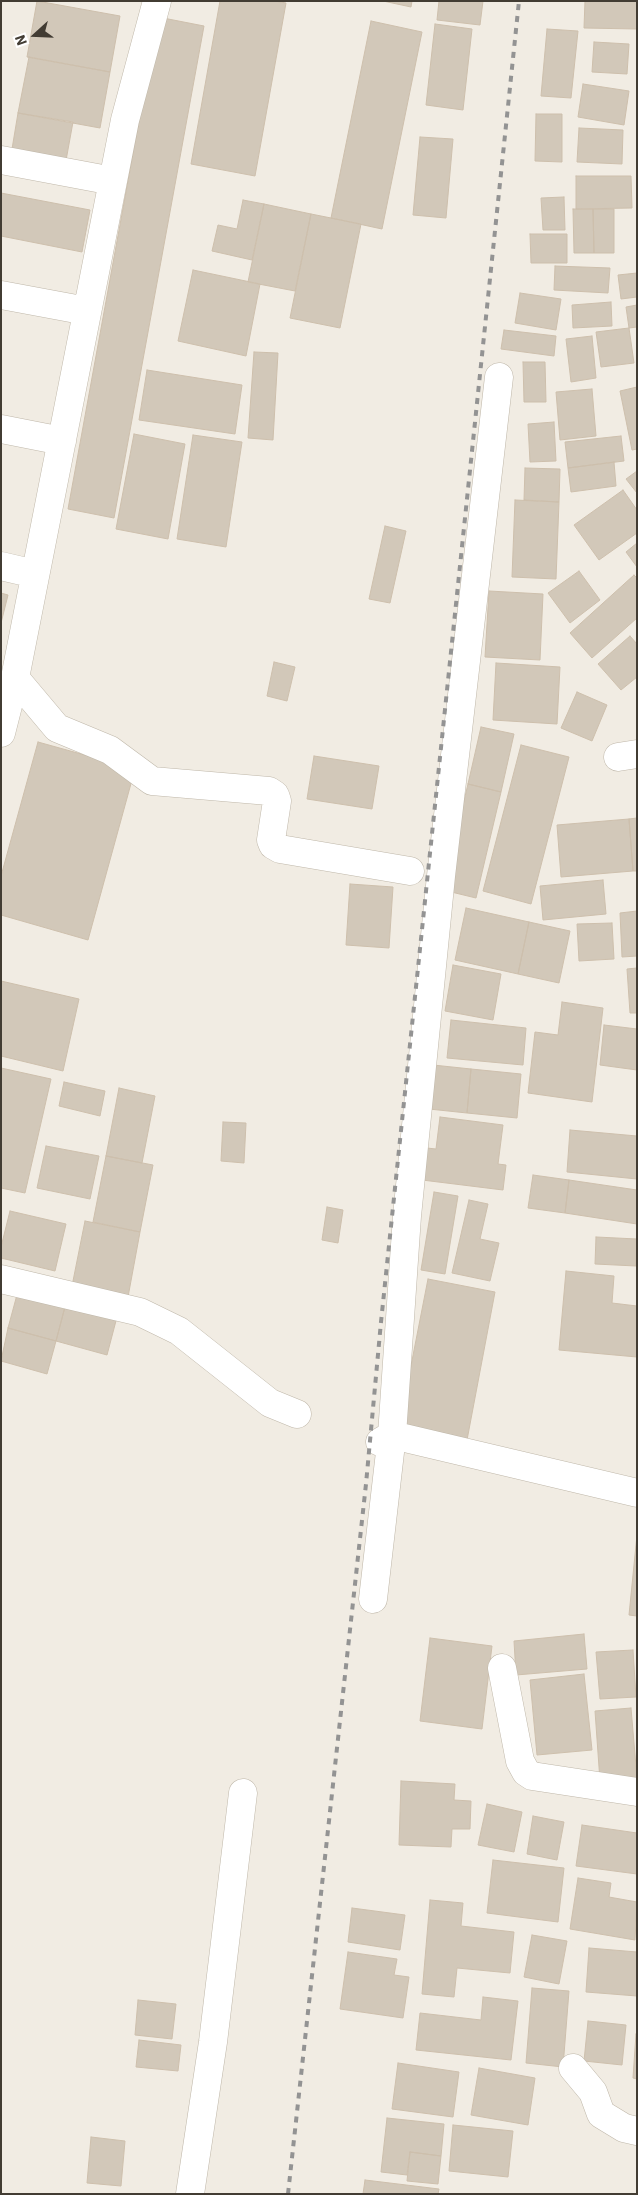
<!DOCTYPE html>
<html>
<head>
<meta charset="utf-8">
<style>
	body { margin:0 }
	#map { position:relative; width:638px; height:2195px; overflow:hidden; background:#f1ece3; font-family:"IBM Plex Sans",sans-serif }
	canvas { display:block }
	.frame { position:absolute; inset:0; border:2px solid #423c33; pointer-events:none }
	.north { position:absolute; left:10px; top:10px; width:50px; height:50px; -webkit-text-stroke:4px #fff; paint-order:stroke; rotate:250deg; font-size:14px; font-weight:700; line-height:20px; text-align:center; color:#423c33 }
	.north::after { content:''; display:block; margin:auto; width:18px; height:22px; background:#423c33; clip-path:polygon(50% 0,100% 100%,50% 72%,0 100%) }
</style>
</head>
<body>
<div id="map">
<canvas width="638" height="2195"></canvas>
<div class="frame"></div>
<div class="north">N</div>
</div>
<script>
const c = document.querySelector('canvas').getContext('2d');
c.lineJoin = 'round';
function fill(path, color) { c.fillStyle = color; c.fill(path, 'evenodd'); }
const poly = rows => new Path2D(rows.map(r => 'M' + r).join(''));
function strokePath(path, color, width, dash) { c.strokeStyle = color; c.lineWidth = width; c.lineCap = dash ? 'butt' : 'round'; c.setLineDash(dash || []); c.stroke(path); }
const building = poly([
	[37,1,120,16,110,72,27,57,37,1],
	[220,1,275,1,286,3,255,176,191,164,220,1],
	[383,1,412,1,411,7,383,1],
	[439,1,483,1,480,25,437,20,439,1],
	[585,1,637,1,637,29,584,28,585,1],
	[158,17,204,26,114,518,68,509,158,17],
	[371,21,422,32,382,229,331,218,371,21],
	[435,24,472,29,463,110,426,105,435,24],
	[547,29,578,31,571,98,541,96,547,29],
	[594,42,629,44,627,74,592,72,594,42],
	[29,57,110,72,100,128,18,113,29,57],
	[583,84,629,91,624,125,578,117,583,84],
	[18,113,73,122,65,166,11,155,18,113],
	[536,114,562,114,562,162,535,161,536,114],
	[579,128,623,130,622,164,577,162,579,128],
	[420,137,453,139,446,218,413,215,420,137],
	[576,176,631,176,632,208,576,209,576,176],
	[1,193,90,210,82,252,1,236,1,193],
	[564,197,565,230,543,230,541,198,564,197],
	[243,200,264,204,252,260,212,251,218,225,237,229,243,200],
	[264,204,311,214,295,291,248,282,264,204],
	[573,209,593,209,594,253,574,253,573,209],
	[593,209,614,209,614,253,594,253,593,209],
	[311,214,361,224,340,328,290,318,311,214],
	[530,234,567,234,567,263,531,263,530,234],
	[555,266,610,268,608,293,554,290,555,266],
	[193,270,260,284,246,356,178,341,193,270],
	[637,273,637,297,621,299,618,275,637,273],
	[520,293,561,299,556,330,515,323,520,293],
	[611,302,612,326,573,328,572,305,611,302],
	[637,305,637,327,629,328,626,307,637,305],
	[629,328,634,363,601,367,596,332,629,328],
	[504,330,556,336,554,356,501,349,504,330],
	[592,336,596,378,571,382,566,339,592,336],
	[254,352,278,353,273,440,248,438,254,352],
	[523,362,545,362,546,402,524,402,523,362],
	[147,370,242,385,235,434,139,420,147,370],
	[637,387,637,449,632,450,620,391,637,387],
	[592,389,596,436,560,440,556,392,592,389],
	[554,422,556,461,530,462,528,424,554,422],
	[134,434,185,444,168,539,116,529,134,434],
	[193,435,242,442,226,547,177,539,193,435],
	[621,436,624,461,568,468,565,442,621,436],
	[614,462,616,486,571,492,568,468,614,462],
	[525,468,560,469,559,502,524,500,525,468],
	[637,471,637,493,626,479,637,471],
	[623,490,637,510,637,533,599,560,574,525,623,490],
	[515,500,559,502,556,579,512,577,515,500],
	[385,526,406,531,390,603,369,599,385,526],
	[637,543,637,567,626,552,637,543],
	[579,571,600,600,570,623,548,593,579,571],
	[634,575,637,578,637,618,592,658,570,633,634,575],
	[489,591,543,594,540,660,485,657,489,591],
	[1,593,8,595,1,623,1,593],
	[630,636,637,644,637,677,621,690,598,664,630,636],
	[274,662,295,667,287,701,267,696,274,662],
	[496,663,560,667,557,724,493,720,496,663],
	[577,692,607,705,592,741,561,728,577,692],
	[481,727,514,734,501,792,468,784,481,727],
	[38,742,135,769,88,940,1,915,1,876,38,742],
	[521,745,569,757,531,904,483,891,521,745],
	[314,756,379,766,372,809,307,799,314,756],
	[468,784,501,792,476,898,443,890,468,784],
	[637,818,637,871,633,871,629,819,637,818],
	[629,819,633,871,561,877,557,825,629,819],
	[603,880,606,914,543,920,540,886,603,880],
	[350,884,393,887,389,948,346,945,350,884],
	[466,908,529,922,518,974,455,960,466,908],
	[637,911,637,956,622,957,620,913,637,911],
	[529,922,570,931,559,983,518,974,529,922],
	[612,923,614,959,579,961,577,924,612,923],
	[453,965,501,974,493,1020,445,1011,453,965],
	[637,968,637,1013,630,1013,627,969,637,968],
	[1,981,79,999,63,1071,1,1056,1,981],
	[562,1002,603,1008,592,1102,528,1093,535,1032,558,1035,562,1002],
	[451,1020,526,1028,523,1065,447,1058,451,1020],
	[604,1025,637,1029,637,1070,600,1065,604,1025],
	[433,1065,471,1069,467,1113,429,1109,433,1065],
	[1,1068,51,1079,25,1193,1,1188,1,1068],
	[471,1069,521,1074,517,1118,467,1113,471,1069],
	[64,1082,105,1091,100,1116,59,1106,64,1082],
	[119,1088,155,1096,142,1163,106,1156,119,1088],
	[440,1117,503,1125,498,1164,506,1165,503,1190,414,1179,418,1147,436,1149,440,1117],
	[223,1122,246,1123,244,1163,221,1161,223,1122],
	[570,1130,637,1136,637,1179,567,1172,570,1130],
	[46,1146,99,1156,90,1199,37,1188,46,1146],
	[106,1156,153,1165,140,1232,93,1222,106,1156],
	[533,1175,569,1180,565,1213,528,1208,533,1175],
	[569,1180,637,1190,637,1224,565,1213,569,1180],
	[434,1192,458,1196,445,1274,421,1270,434,1192],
	[469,1200,488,1204,480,1239,499,1243,490,1281,452,1273,469,1200],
	[327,1207,343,1210,338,1243,322,1240,327,1207],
	[10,1211,66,1224,55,1271,1,1258,1,1247,10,1211],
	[85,1221,140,1232,128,1297,72,1286,85,1221],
	[596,1237,637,1239,636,1266,595,1264,596,1237],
	[566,1271,614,1276,612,1303,637,1306,637,1357,559,1350,566,1271],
	[428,1279,495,1292,467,1440,399,1427,428,1279],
	[18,1291,66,1303,56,1341,8,1328,18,1291],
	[66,1303,117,1317,107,1355,56,1341,66,1303],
	[8,1328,56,1341,47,1374,1,1361,8,1328],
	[637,1535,637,1616,629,1615,637,1535],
	[584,1634,587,1669,516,1675,514,1641,584,1634],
	[430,1638,492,1646,482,1729,420,1721,430,1638],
	[633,1650,636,1697,600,1699,596,1652,633,1650],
	[584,1674,592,1750,537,1755,530,1680,584,1674],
	[631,1708,637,1778,600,1781,595,1711,631,1708],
	[401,1781,455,1784,454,1800,471,1801,470,1829,452,1829,451,1847,399,1845,401,1781],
	[487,1804,522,1812,514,1852,478,1845,487,1804],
	[533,1816,564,1822,557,1860,527,1854,533,1816],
	[582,1825,637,1833,637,1874,576,1866,582,1825],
	[493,1860,564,1868,558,1922,487,1913,493,1860],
	[578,1878,611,1883,609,1897,637,1902,635,1940,570,1929,578,1878],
	[430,1900,463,1903,461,1926,514,1932,510,1973,457,1968,454,1997,422,1994,430,1900],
	[352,1908,405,1915,400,1950,348,1942,352,1908],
	[532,1935,567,1941,559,1984,524,1977,532,1935],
	[589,1948,637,1952,637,1996,586,1992,589,1948],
	[348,1952,397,1959,394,1975,409,1977,403,2018,340,2009,348,1952],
	[532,1988,569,1991,563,2067,526,2063,532,1988],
	[483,1997,518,2001,511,2060,416,2050,420,2013,481,2020,483,1997],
	[138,2000,176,2004,172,2039,135,2035,138,2000],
	[588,2021,626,2025,622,2065,584,2061,588,2021],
	[636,2034,637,2034,637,2079,633,2078,636,2034],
	[139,2040,181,2045,178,2071,136,2067,139,2040],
	[398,2063,459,2072,453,2117,392,2109,398,2063],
	[479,2068,535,2078,528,2125,471,2115,479,2068],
	[387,2118,444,2124,441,2156,410,2152,407,2175,381,2172,387,2118],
	[453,2125,513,2131,508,2177,449,2171,453,2125],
	[91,2137,125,2141,121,2186,87,2183,91,2137],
	[410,2152,441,2156,438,2184,407,2181,410,2152],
	[365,2180,439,2189,438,2194,363,2194,365,2180]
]);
const minor = poly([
	[1,160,113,181],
	[1,295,87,311],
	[1,429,62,441],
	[1,566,35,574],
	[15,678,57,728,110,750,152,781,269,791,275,795,277,801,271,840,273,845,280,849,410,871],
	[1,733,15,678,125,120,157,1],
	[618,757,637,754],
	[1,1279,140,1312,179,1331,270,1403,297,1414],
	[380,1442,392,1435,637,1493],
	[373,1599,392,1435,407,1216,441,876,499,377],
	[502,1668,520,1761,526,1772,532,1776,637,1792],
	[573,2068,593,2092,601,2114,624,2128,637,2131],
	[190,2194,213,2042,243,1793]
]);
const rail = poly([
	[288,2194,366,1484,381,1322,519,1]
]);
fill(building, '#d2c8b9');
strokePath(building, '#cdbfac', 1);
strokePath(minor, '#bfb7a9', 29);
strokePath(minor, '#fff', 28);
strokePath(rail, '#939393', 4, [6, 6]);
</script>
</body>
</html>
